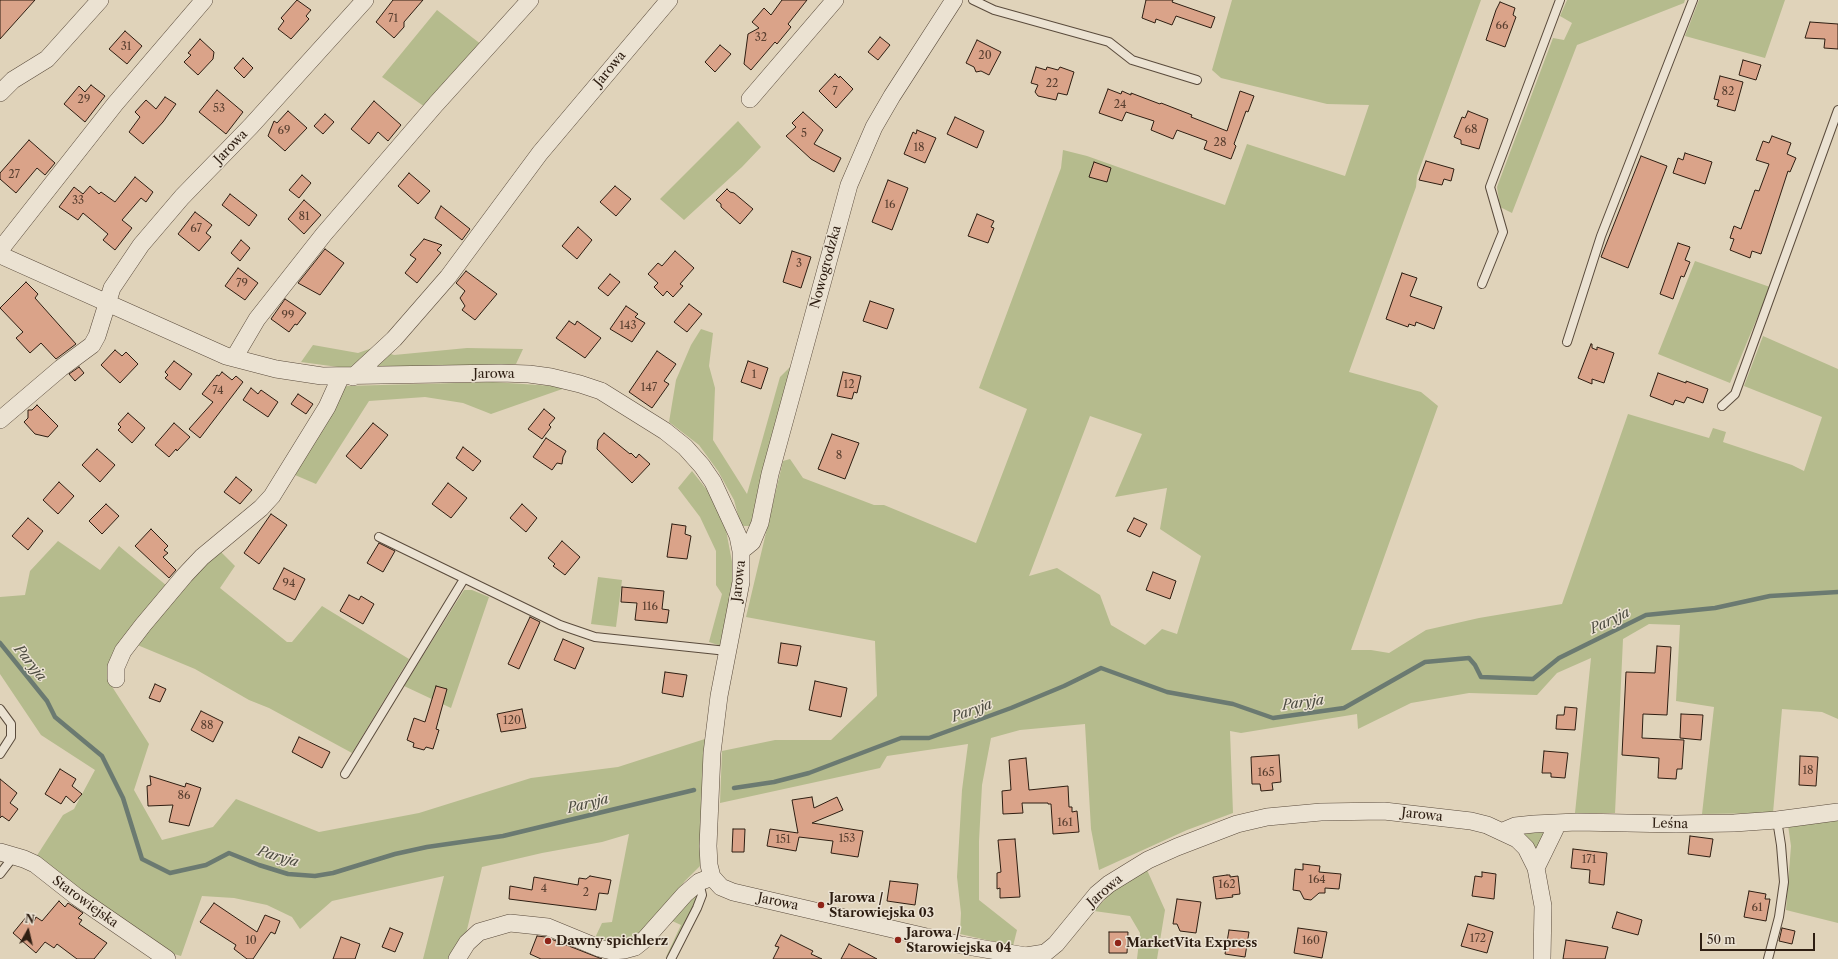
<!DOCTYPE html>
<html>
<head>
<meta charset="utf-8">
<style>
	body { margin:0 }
	#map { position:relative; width:1838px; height:959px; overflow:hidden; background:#e0d3ba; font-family:"Libre Caslon Text",serif }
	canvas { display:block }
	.north { position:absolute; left:8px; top:911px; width:40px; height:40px; -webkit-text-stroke:3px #ebe2d2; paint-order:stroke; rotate:8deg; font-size:11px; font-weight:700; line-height:16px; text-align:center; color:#2e1e12 }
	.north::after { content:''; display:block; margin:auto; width:14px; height:18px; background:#2e1e12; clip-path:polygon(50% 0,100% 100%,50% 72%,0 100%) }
	.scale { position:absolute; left:1700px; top:933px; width:115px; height:18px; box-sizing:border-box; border:2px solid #2e1e12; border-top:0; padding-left:5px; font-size:12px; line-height:14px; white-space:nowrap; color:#2e1e12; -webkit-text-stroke:3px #ebe2d2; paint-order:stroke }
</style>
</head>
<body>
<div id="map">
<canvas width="1838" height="959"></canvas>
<div class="north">N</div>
<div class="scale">50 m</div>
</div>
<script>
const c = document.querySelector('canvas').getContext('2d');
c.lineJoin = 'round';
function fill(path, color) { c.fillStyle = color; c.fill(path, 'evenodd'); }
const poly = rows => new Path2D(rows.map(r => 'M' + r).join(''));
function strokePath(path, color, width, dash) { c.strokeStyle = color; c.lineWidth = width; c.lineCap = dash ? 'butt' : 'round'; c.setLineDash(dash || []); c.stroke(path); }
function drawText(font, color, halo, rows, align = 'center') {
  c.font = font + ' "Libre Caslon Text",serif'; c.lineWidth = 3; c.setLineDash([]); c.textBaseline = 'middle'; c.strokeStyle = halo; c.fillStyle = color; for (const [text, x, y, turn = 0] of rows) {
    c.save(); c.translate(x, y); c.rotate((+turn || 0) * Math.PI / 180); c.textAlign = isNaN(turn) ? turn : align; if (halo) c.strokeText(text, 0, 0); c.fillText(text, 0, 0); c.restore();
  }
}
const green = poly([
	[1232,0,1481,0,1417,176,1416,187,1349,372,1421,392,1438,406,1351,650,1371,650,1389,653,1426,630,1479,618,1562,604,1628,414,1709,438,1713,428,1726,432,1723,442,1792,465,1804,471,1822,417,1744,386,1763,336,1838,369,1838,719,1822,712,1782,709,1773,813,1702,814,1714,707,1676,701,1680,625,1649,624,1623,639,1615,813,1575,813,1591,658,1557,673,1537,695,1469,693,1411,703,1358,729,1357,714,1241,733,1230,731,1233,813,1187,830,1099,870,1091,829,1085,724,1020,730,991,738,982,785,979,841,979,900,1017,930,1013,946,960,934,961,913,957,877,962,790,968,744,887,756,880,768,720,803,722,751,775,740,831,740,877,696,875,641,746,617,783,461,790,459,803,478,874,505,884,505,976,543,1027,409,979,388,1061,168,1063,150,1087,156,1225,205,1247,144,1345,176,1369,105,1327,104,1221,78,1212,70],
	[1090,416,1142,434,1115,497,1167,488,1160,529,1201,556,1177,634,1162,629,1145,645,1111,625,1100,595,1057,568,1029,576],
	[1567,0,1685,0,1684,3,1577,45,1512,213,1500,207,1497,187,1553,38,1564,40,1572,23,1560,16],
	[1699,0,1785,0,1765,58,1685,36],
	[437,10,482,45,425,107,382,77],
	[738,121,761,147,742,167,684,220,660,199],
	[1695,261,1770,287,1730,383,1658,354],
	[701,329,713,333,709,366,715,388,713,440,747,494,780,377,793,364,752,526,741,526,734,500,718,471,699,445,669,422,676,380,691,345],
	[313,345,358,353,378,346,356,367,338,367,301,362],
	[467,348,523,349,516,364,372,369,388,353,394,355],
	[493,382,568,387,491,414,463,403,425,397,369,401,316,484,295,475,336,408,345,386],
	[692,471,707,490,725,525,733,567,733,595,721,646,709,642,722,594,716,585,716,551,700,517,678,488],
	[58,541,100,570,119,546,167,586,111,685,149,744,134,790,162,840,213,827,236,799,319,832,419,813,531,778,618,767,708,738,702,864,685,881,639,937,620,945,594,940,602,923,612,922,629,834,602,842,542,853,482,867,465,938,451,959,423,959,444,876,332,901,300,929,292,917,267,905,234,898,202,896,181,956,167,952,36,857,63,815,74,809,95,770,41,735,0,674,0,597,25,595,30,571],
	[219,550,235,566,220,588,287,642,292,642,322,606,409,659,352,753,269,708,249,700,195,669,135,644,186,581],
	[598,577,622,580,616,627,591,624],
	[464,590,472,590,489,597,451,708,404,686],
	[1838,820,1838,923,1786,910,1791,846,1788,825],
	[1517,828,1549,830,1538,854],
	[1147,870,1165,910,1157,959,1137,959,1140,933,1130,916,1094,911,1112,892],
	[697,892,697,898,687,923,665,959,681,925,670,920]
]);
const stream = poly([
	[0,643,47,701,55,717,102,756,123,798,142,859,170,873,206,865,229,853,259,865,288,874,315,876,333,873,395,854,427,847,503,836,694,790],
	[734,788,774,782,809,773,901,738,929,738,1011,708,1064,686,1101,668,1167,692,1233,704,1273,718,1344,708,1425,662,1469,658,1475,665,1481,677,1533,679,1559,658,1646,615,1715,608,1770,596,1838,592]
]);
const building = poly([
	[0,0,35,0,0,39,0,0],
	[297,0,311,10,306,16,309,19,291,39,278,29,284,21,281,18,297,0],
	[393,0,423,0,404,22,404,27,394,38,376,22,393,0],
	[782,0,807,0,788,24,791,27,777,44,775,42,751,70,744,64,748,34,759,28,752,22,764,8,771,15,782,0],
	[1146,0,1173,0,1172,2,1215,17,1211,28,1176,16,1172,25,1156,19,1155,23,1142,18,1146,0],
	[1500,2,1515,8,1513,15,1516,17,1505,47,1486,40,1496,10,1500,2],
	[1810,22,1838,24,1838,49,1824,48,1825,39,1805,38,1810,22],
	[125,31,142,46,127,64,109,49,125,31],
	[880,37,890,45,878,60,868,52,880,37],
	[200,39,214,52,213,59,198,75,184,62,191,55,188,53,200,39],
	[977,40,1001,52,989,75,981,71,976,72,974,67,966,63,977,40],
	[720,45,731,54,715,72,705,62,720,45],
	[243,58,253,68,244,78,234,68,243,58],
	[1743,60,1761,65,1756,80,1739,75,1743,60],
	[1036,67,1046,70,1047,67,1058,70,1060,67,1074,72,1067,95,1058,93,1056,100,1038,96,1035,92,1038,85,1031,83,1036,67],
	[835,74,839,78,840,76,853,89,836,108,819,91,835,74],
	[1720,76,1743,82,1735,111,1717,106,1719,100,1714,99,1720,76],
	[91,85,105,96,85,122,64,104,79,86,85,92,91,85],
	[1108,89,1121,94,1122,91,1131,95,1131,93,1160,104,1161,103,1192,115,1191,117,1227,131,1240,91,1254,96,1248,112,1246,111,1234,144,1236,146,1231,159,1204,149,1207,141,1177,130,1173,139,1151,130,1154,121,1126,112,1122,121,1099,113,1108,89],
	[217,90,243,112,226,134,199,112,217,90],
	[165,97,176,104,163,122,143,144,129,132,140,117,135,112,146,100,156,109,165,97],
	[374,101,401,125,388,141,378,132,369,144,351,129,374,101],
	[288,111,307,128,285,151,268,136,274,121,277,123,288,111],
	[1468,111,1488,119,1479,149,1461,144,1461,140,1454,137,1462,117,1465,118,1468,111],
	[803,112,823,130,814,144,841,158,834,172,811,159,786,136,796,127,792,123,803,112],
	[325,114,334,122,323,134,314,126,325,114],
	[955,117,984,131,977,148,947,134,955,117],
	[917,130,936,138,925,163,904,154,913,132,916,134,917,130],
	[1772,136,1791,143,1787,154,1796,158,1790,172,1788,171,1761,254,1752,251,1750,258,1730,250,1734,239,1730,238,1734,226,1741,229,1755,190,1759,191,1769,164,1756,160,1763,141,1769,143,1772,136],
	[29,140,55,163,45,175,37,168,16,193,0,179,0,173,29,140],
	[1685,153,1712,162,1705,184,1673,173,1678,158,1683,160,1685,153],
	[1641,156,1667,166,1628,268,1601,257,1641,156],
	[1426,161,1454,169,1451,181,1444,179,1442,185,1419,180,1426,161],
	[1094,162,1111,168,1107,182,1089,177,1094,162],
	[409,173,430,191,418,204,398,186,409,173],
	[302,175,311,183,299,198,289,190,302,175],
	[135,177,153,192,146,202,141,198,122,220,132,228,115,250,103,240,108,234,83,213,78,220,59,207,74,187,83,194,90,186,99,194,101,192,115,202,135,177],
	[888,180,908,188,892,230,872,222,888,180],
	[615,186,631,199,616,216,600,202,615,186],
	[727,189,730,192,734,193,753,209,740,224,721,207,721,204,716,200,727,189],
	[230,194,257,215,249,226,222,205,230,194],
	[304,200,321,215,304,234,288,219,304,200],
	[441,206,470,229,462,240,435,218,441,206],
	[195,212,212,225,206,233,211,237,199,251,178,234,195,212],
	[977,214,994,221,991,227,994,228,988,243,968,236,977,214],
	[578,227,592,240,577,259,562,246,578,227],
	[424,239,442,245,437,250,441,253,417,283,405,273,416,259,410,255,424,239],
	[241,240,250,248,240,261,231,253,241,240],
	[1678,243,1690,247,1685,260,1690,262,1684,277,1681,276,1673,299,1660,294,1678,243],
	[325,249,344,263,320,295,298,283,325,249],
	[675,251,694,268,680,284,683,286,673,297,667,291,663,296,654,287,658,283,648,274,658,263,662,266,675,251],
	[792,251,811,257,801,288,783,282,792,251],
	[238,268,258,283,245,300,225,286,238,268],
	[466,271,497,294,475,320,462,310,465,306,460,298,465,291,456,283,466,271],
	[1402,273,1417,278,1410,296,1442,307,1434,329,1416,322,1415,326,1409,324,1408,327,1386,319,1402,273],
	[610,274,620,282,608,296,598,288,610,274],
	[26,282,38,294,35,298,76,344,56,359,41,343,30,353,16,338,23,332,0,308,26,282],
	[285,299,306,313,297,325,295,324,289,332,271,319,285,299],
	[870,301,894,309,887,329,863,321,870,301],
	[689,304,702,314,687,332,674,322,689,304],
	[626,306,638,314,635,317,645,323,632,342,610,329,626,306],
	[569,321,575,325,577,321,601,338,585,358,556,338,569,321],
	[1591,344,1592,344,1592,348,1597,350,1597,347,1614,353,1604,383,1592,379,1592,384,1578,378,1591,344],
	[115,350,122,356,126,352,138,364,120,383,101,365,115,350],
	[657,351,676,364,664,381,669,384,652,408,629,392,657,351],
	[174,361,192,374,180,390,165,378,168,375,165,372,174,361],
	[748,361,768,368,761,389,741,382,748,361],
	[79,367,84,373,75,381,69,374,79,367],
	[222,372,232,380,236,376,243,382,200,438,189,429,213,402,202,394,217,375,219,376,222,372],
	[843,372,861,376,857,393,854,392,852,399,837,396,843,372],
	[1658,373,1686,383,1686,381,1708,389,1703,403,1687,397,1684,403,1675,400,1673,405,1650,396,1658,373],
	[251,388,258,394,261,390,278,402,268,417,243,400,251,388],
	[298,394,313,404,306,414,291,404,298,394],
	[37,405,58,426,48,437,35,434,24,422,28,418,28,410,32,410,37,405],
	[544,409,555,418,549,425,551,427,542,439,528,429,544,409],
	[128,413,145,428,132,443,118,430,121,427,118,424,128,413],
	[174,423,190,437,177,451,176,449,169,457,155,445,174,423],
	[373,423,388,435,361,469,346,456,373,423],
	[604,433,630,454,631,453,636,458,639,454,650,464,632,483,597,449,598,440,604,433],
	[832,434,859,443,845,479,818,469,832,434],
	[546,438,566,451,563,457,562,464,557,463,552,470,533,457,546,438],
	[463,447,481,461,473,471,456,458,463,447],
	[97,449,115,465,100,482,82,465,97,449],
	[236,477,252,490,240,504,224,492,236,477],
	[59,482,74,496,58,514,43,500,59,482],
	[448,483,467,498,451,518,432,504,448,483],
	[106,504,119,516,102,534,89,521,106,504],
	[522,504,537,518,526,532,510,518,522,504],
	[271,514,287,525,259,564,244,553,271,514],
	[28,518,43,531,28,550,12,536,28,518],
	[1134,518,1147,524,1140,537,1127,531,1134,518],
	[672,524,686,526,685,534,691,536,687,559,667,557,672,524],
	[151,529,168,546,164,550,168,553,163,557,176,570,169,578,135,546,151,529],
	[562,541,580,557,565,575,553,566,555,564,548,558,562,541],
	[379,543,395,551,383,572,367,563,379,543],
	[284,568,305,579,295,600,273,589,284,568],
	[1153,572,1176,581,1170,599,1146,590,1153,572],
	[622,587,664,591,662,609,669,610,667,623,635,620,637,603,621,602,622,587],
	[349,595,359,600,361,596,374,604,363,624,340,611,349,595],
	[530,617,540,622,519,669,508,664,530,617],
	[563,639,584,648,575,669,554,660,563,639],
	[781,643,801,646,797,666,778,663,781,643],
	[1657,646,1671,647,1667,715,1643,714,1642,738,1684,740,1682,769,1677,769,1676,779,1658,778,1659,758,1622,755,1626,672,1655,673,1657,646],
	[665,672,687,675,683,697,662,693,665,672],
	[815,681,847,688,841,717,809,710,815,681],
	[155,684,166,689,160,702,149,698,155,684],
	[436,686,447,689,436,729,439,730,433,749,426,747,424,750,413,747,414,743,407,740,414,718,425,722,436,686],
	[1565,707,1577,708,1575,730,1556,729,1557,715,1564,715,1565,707],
	[522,709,526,728,501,732,497,714,522,709],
	[201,711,223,722,213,742,191,730,201,711],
	[1681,714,1703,715,1701,740,1680,738,1681,714],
	[299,737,330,752,322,768,292,752,299,737],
	[1544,751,1568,753,1565,778,1551,777,1551,773,1542,773,1544,751],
	[1279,755,1281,782,1272,783,1273,790,1261,791,1260,784,1252,784,1251,757,1279,755],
	[1800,756,1818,757,1816,786,1799,785,1800,756],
	[1026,758,1029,790,1068,786,1069,807,1072,807,1072,812,1077,811,1079,832,1053,834,1051,804,1048,804,1048,803,1022,803,1023,813,1003,814,1002,791,1011,790,1009,760,1026,758],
	[60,769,76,779,72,786,82,794,74,803,66,796,61,804,45,794,60,769],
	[150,776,185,787,186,783,201,788,189,826,169,822,173,805,148,806,147,786,151,785,150,776],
	[0,779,17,793,10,803,18,809,9,821,2,816,0,818,0,779],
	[812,797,814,808,837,797,843,810,812,823,863,831,858,857,831,853,833,841,799,837,796,851,767,846,770,829,798,833,792,800,812,797],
	[733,829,745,829,744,852,732,852,733,829],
	[1690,836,1713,839,1710,857,1688,854,1690,836],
	[1015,839,1020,897,1000,898,1000,888,997,889,997,873,1001,872,998,840,1015,839],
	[1573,849,1607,853,1604,885,1589,883,1590,870,1571,868,1573,849],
	[1303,864,1320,866,1319,872,1341,874,1339,889,1325,888,1325,893,1319,893,1311,900,1304,899,1300,891,1293,890,1295,869,1303,870,1303,864],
	[1482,872,1496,874,1494,899,1472,896,1475,876,1482,877,1482,872],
	[1227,875,1230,875,1230,877,1238,876,1240,894,1232,895,1233,897,1216,899,1213,877,1227,875],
	[590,876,611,880,608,894,599,893,596,910,509,899,510,886,532,890,534,877,578,885,579,878,586,879,590,876],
	[890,881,918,884,915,905,887,901,890,881],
	[1749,891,1766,894,1765,899,1770,899,1766,921,1744,917,1749,891],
	[1177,899,1201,902,1196,933,1180,931,1177,924,1173,924,1177,899],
	[59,901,65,907,68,903,83,913,78,918,82,920,79,924,107,943,94,959,77,959,57,944,54,948,45,942,36,953,13,933,27,916,34,921,36,917,42,921,59,901],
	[214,903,257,932,265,915,280,921,275,934,271,932,253,959,247,959,234,949,236,945,200,922,214,903],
	[1617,912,1642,920,1638,935,1612,928,1617,912],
	[1468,924,1493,932,1487,953,1461,946,1468,924],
	[390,928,403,933,395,952,382,947,390,928],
	[1298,928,1327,932,1322,958,1294,953,1298,928],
	[1782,928,1795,931,1792,944,1779,941,1782,928],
	[1229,930,1249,932,1245,957,1225,954,1229,930],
	[1109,932,1128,932,1127,953,1109,953,1109,932],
	[781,935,813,951,811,954,822,959,773,959,779,947,775,946,781,935],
	[537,936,546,937,602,959,541,959,530,954,537,936],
	[341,937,360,944,355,959,333,959,341,937],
	[1566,940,1608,947,1605,959,1563,959,1566,940],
	[849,944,877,959,841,959,849,944]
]);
const service = poly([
	[973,0,994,10,1109,42,1132,60,1197,80],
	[1482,284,1503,232,1490,187,1560,0],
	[1567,342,1601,236,1693,0],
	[1722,406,1735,394,1838,110],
	[379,537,560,625,595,637,727,651],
	[0,709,11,724,11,737,0,754],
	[345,774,464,579],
	[0,874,14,856],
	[671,959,697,908,702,895,699,882],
	[1768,959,1779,917,1784,882,1781,845,1777,820]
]);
const minor = poly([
	[0,93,13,80,47,59,100,0],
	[750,99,835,0],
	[0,250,115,104,204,0],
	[0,255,226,356,276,369,322,376,501,373,529,374,551,377,580,384,601,391,665,431,685,447,702,466,713,482,738,536,741,551,741,582,719,696,712,753,708,846,709,865,712,877,721,887,733,892,961,945,1026,956,1045,953,1056,944,1097,894,1109,884,1148,860,1177,847,1237,824,1267,817,1321,812,1384,811,1471,821,1487,825,1517,839,1526,848,1536,868,1543,906,1542,959],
	[234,358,257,319,324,234,436,104,530,0],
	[353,377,394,339,448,277,540,153,669,0],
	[0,420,61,368,92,345,97,336,112,288,141,245,182,197,251,126,365,0],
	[741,551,752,542,760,523,770,474,849,185,874,127,892,96,954,0],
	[116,679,116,667,123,651,143,625,185,575,202,557,261,508,272,496,327,407,341,376],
	[1503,831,1515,826,1534,824,1577,822,1676,824,1734,823,1777,820,1838,812],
	[0,852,24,859,35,864,77,897,167,959],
	[1536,868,1558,823],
	[457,959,467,943,479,932,510,923,548,927,599,948,612,951,624,950,635,947,645,939,685,894,699,882,712,877]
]);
const markers = [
	[821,905,4,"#8f2418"],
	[898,940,4,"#8f2418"],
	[548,941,4,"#8f2418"],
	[1118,943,4,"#8f2418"]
];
const numberNames = [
	["71",393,19],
	["66",1502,26],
	["32",761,38],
	["31",126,47],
	["20",985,56],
	["22",1052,84],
	["7",835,92],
	["82",1728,92],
	["29",84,100],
	["24",1120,105],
	["53",219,109],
	["68",1471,130],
	["69",284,131],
	["5",804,134],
	["28",1220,143],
	["18",919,148],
	["27",14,175],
	["33",78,201],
	["16",890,205],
	["81",304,217],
	["67",196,229],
	["3",799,264],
	["79",242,284],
	["99",288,316],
	["143",628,326],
	["1",754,375],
	["12",849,385],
	["147",649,388],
	["74",218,391],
	["8",839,456],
	["94",289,584],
	["116",650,607],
	["120",512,721],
	["88",207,726],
	["18",1808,771],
	["165",1266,773],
	["86",184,796],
	["161",1065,823],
	["153",847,839],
	["151",783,840],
	["171",1589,860],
	["164",1317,880],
	["162",1227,885],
	["4",544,889],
	["2",586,893],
	["61",1757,908],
	["172",1478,939],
	["10",251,941],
	["160",1311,941]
];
const streetNames = [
	["Jarowa",610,69,-50],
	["Jarowa",231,147,-46],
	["Nowogrodzka",826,267,-75],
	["Jarowa",494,374],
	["Jarowa",739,581,-84],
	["Jarowa",1422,815,6],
	["Leśna",1670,824,1],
	["Jarowa",1105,891,-41],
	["Starowiejska",85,902,36],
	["Jarowa",778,902,12]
];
const poiNames = [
	["Jarowa /",829,898],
	["Starowiejska 03",829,913],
	["Jarowa /",906,933],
	["Starowiejska 04",906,948],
	["Dawny spichlerz",556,941],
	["MarketVita Express",1126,943]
];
const waterNames = [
	["Paryja",1610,621,-26],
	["Paryja",30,663,51],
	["Paryja",1303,703,-8],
	["Paryja",972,711,-20],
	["Paryja",588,804,-14],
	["Paryja",278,857,16]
];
fill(green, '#b5bb8d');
strokePath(stream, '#6b7a71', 4.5);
fill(building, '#daa389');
strokePath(building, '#2e1e12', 1);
strokePath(service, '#5a4b3c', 10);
strokePath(minor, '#5a4b3c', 18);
strokePath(service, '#ebe2d2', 8);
strokePath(minor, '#ebe2d2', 17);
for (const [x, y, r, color] of markers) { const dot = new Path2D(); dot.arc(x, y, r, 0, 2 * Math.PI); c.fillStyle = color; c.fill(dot); strokePath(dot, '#ebe2d2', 1.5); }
drawText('11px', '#593f30', null, numberNames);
drawText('13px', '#2e1e12', '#ebe2d2', streetNames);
drawText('bold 13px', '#2e1e12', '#ebe2d2', poiNames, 'left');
drawText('italic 14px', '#4d4c41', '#ebe2d2', waterNames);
</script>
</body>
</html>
